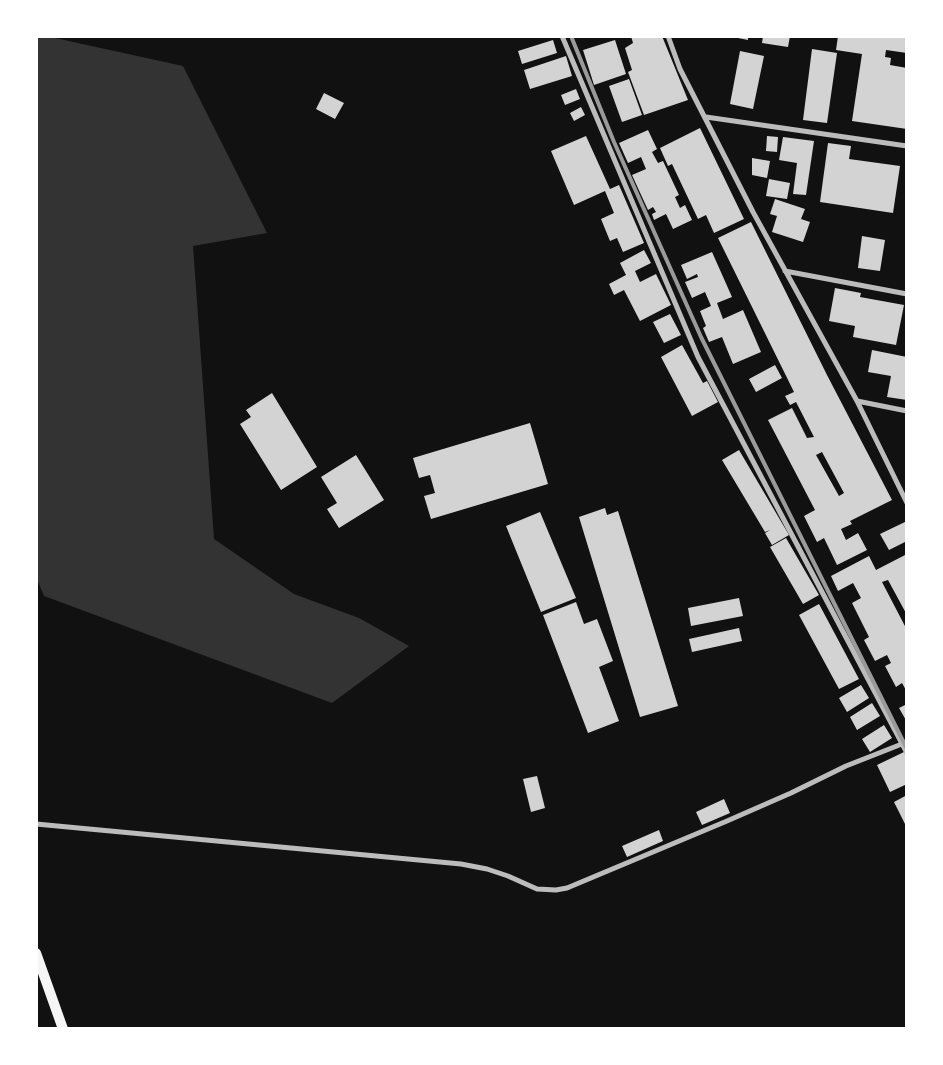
<!DOCTYPE html>
<html>
<head>
<meta charset="utf-8">
<style>
	body { margin:0 }
	#map { position:relative; width:943px; height:1065px; overflow:hidden; background:#111; font-family:"Sofia Sans Condensed",sans-serif }
	canvas { display:block }
	.frame { position:absolute; inset:0; border:38px solid #fff; pointer-events:none }
</style>
</head>
<body>
<div id="map">
<canvas width="943" height="1065"></canvas>
<div class="frame"></div>
</div>
<script>
const c = document.querySelector('canvas').getContext('2d');
c.lineJoin = 'round';
function fill(path, color) { c.fillStyle = color; c.fill(path, 'evenodd'); }
const poly = rows => new Path2D(rows.map(r => 'M' + r).join(''));
function strokePath(path, color, width, dash) { c.strokeStyle = color; c.lineWidth = width; c.lineCap = dash ? 'butt' : 'round'; c.setLineDash(dash || []); c.stroke(path); }
const water = poly([
	[36,36,46,36,183,66,267,233,193,246,214,539,294,594,359,618,409,646,332,703,44,596,36,577]
]);
const building = poly([
	[631,36,662,36,688,100,644,115,628,72,632,70,625,48,633,43],
	[728,36,748,36,748,40],
	[763,36,790,36,788,47,762,43],
	[838,36,907,36,907,53,886,50,885,57,891,58,890,65,907,68,907,129,852,121,862,54,836,50],
	[553,40,557,53,522,64,518,51],
	[615,40,626,74,594,85,583,50],
	[812,49,837,53,827,123,803,120],
	[740,51,764,56,753,109,730,104],
	[566,56,572,76,530,89,524,70],
	[629,79,642,115,622,122,609,86],
	[576,89,580,99,565,105,561,95],
	[324,93,344,103,335,119,316,109],
	[581,107,585,115,574,121,570,113],
	[700,128,744,219,714,233,706,215,698,219,672,164,668,166,660,148],
	[648,130,657,149,652,152,658,163,663,161,679,195,675,197,680,208,685,205,692,220,673,229,666,214,654,220,652,214,656,212,653,207,648,210,632,175,646,169,641,157,628,163,619,143],
	[586,136,610,189,619,185,644,243,623,252,617,238,610,241,601,219,614,213,605,191,574,205,551,151],
	[767,136,778,137,777,152,766,151],
	[783,137,814,141,806,195,793,194,797,163,779,160],
	[828,143,851,146,849,159,900,166,893,213,820,202],
	[752,158,770,161,767,178,752,175],
	[769,179,790,183,787,199,766,196],
	[775,199,805,209,801,219,810,222,803,242,772,232,777,216,770,214],
	[751,222,827,375,892,500,850,521,852,524,841,529,846,540,858,533,867,550,837,565,824,538,817,542,804,516,815,510,768,420,792,408,807,438,814,437,796,402,790,405,785,396,794,392,718,238],
	[822,452,844,493,839,496,816,455],
	[862,236,885,240,880,271,858,268],
	[644,250,651,263,635,271,640,282,656,274,671,305,640,321,624,290,614,295,609,284,626,275,620,263],
	[712,252,732,297,717,303,723,319,743,310,761,352,733,364,722,337,709,342,703,328,706,326,700,311,711,306,705,292,692,298,685,282,698,277,697,274,687,279,681,265],
	[835,288,861,293,860,297,904,305,896,345,853,337,855,326,829,321],
	[670,314,681,335,664,343,653,322],
	[682,345,703,383,707,381,718,402,692,416,661,357],
	[872,350,907,357,907,400,887,397,891,376,868,372],
	[775,365,782,378,756,392,749,379],
	[272,393,317,467,281,490,240,424,251,417,246,410],
	[530,423,548,484,431,519,424,496,435,493,430,475,419,478,413,458],
	[739,450,789,535,772,545,765,533,770,530,765,532,722,460],
	[356,455,384,500,339,528,327,509,337,503,321,477],
	[605,508,607,515,618,511,678,706,640,717,579,517],
	[540,512,576,598,541,612,506,526],
	[907,521,907,541,889,550,880,534],
	[786,538,819,595,803,604,770,547],
	[907,554,907,615,888,580,882,582,907,630,907,692,902,683,896,687,885,666,891,663,887,655,875,661,864,640,869,637,852,603,861,598,853,583,838,591,831,576,869,556,876,570],
	[739,598,743,616,691,626,688,608],
	[576,602,584,624,597,619,613,661,599,667,619,721,588,733,543,615],
	[819,604,859,679,839,689,799,615],
	[739,628,742,641,692,652,689,639],
	[861,685,869,698,847,712,839,698],
	[872,703,880,716,857,730,850,717],
	[907,704,907,722,899,708],
	[884,725,892,738,870,752,862,739],
	[904,752,907,758,907,784,890,792,877,765],
	[537,776,545,808,531,812,523,779],
	[907,795,907,828,894,802],
	[724,799,730,813,702,825,696,812],
	[659,830,663,841,627,857,622,846]
]);
const minor = poly([
	[562,36,698,357,907,753],
	[668,36,680,69,753,212,857,401,907,503],
	[706,117,907,146],
	[785,271,907,294],
	[857,401,907,411],
	[36,824,461,864,487,869,508,876,537,889,556,890,567,888,727,821,791,793,846,766,907,742]
]);
const secondary = poly([
	[36,953,63,1029]
]);
const rail = poly([
	[571,36,614,142,701,337,907,749]
]);
fill(water, '#333');
fill(building, '#d3d3d3');
strokePath(minor, '#bcbcbc', 5);
strokePath(secondary, '#f5f5f5', 10);
strokePath(rail, '#9a9a9a', 4);
</script>
</body>
</html>
